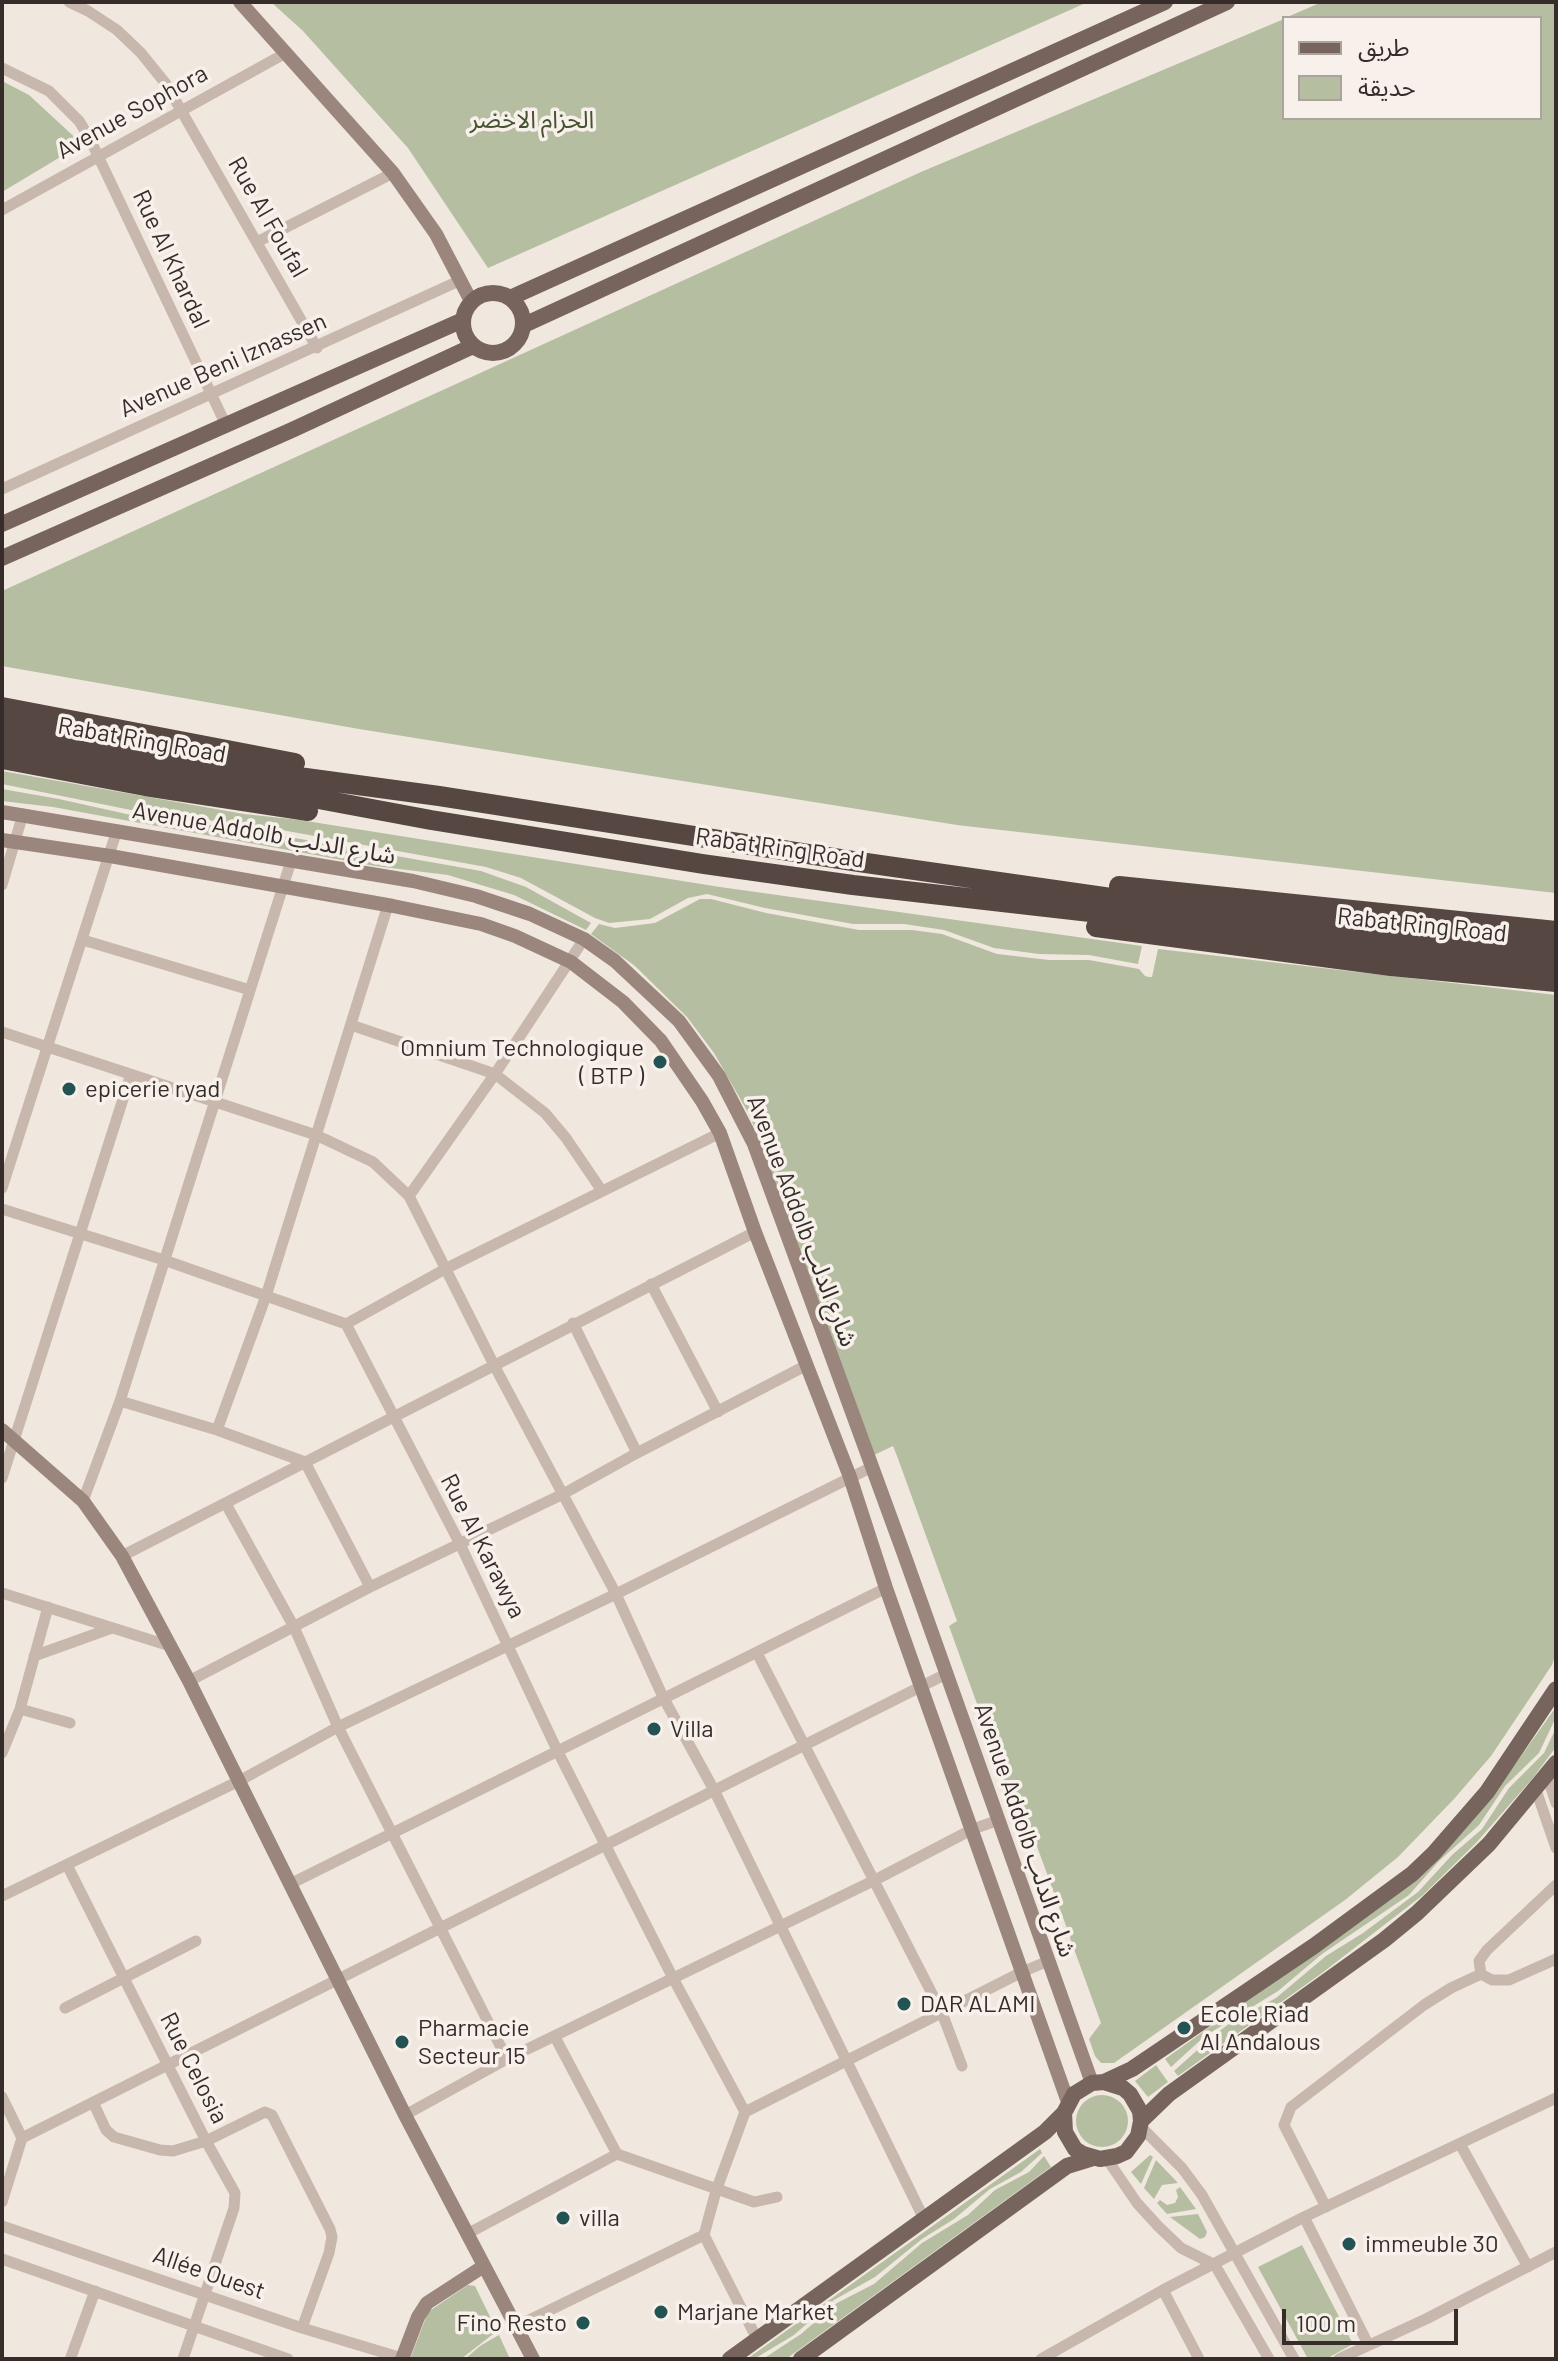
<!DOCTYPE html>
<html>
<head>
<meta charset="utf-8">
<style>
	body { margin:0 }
	#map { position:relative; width:1558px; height:2361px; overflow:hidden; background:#f0e7df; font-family:Barlow,"Noto Sans Arabic",sans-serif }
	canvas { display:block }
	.frame { position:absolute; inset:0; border:4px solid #362d2a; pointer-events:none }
	.legend { position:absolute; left:1282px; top:16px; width:260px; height:104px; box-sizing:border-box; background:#f8f1eb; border:2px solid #aaa39e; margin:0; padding:10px 14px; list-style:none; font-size:24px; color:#362d2a }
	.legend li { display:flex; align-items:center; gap:16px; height:40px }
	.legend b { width:40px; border:2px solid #aaa39e }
	.scale { position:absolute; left:1282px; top:2309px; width:176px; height:36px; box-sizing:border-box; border:4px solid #362d2a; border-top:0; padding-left:10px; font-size:24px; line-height:28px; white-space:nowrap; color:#362d2a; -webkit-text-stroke:6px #f8f1eb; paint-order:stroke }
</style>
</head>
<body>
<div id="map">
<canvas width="1558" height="2361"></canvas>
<div class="frame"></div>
<ul class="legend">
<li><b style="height:10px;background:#76645d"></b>طريق</li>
<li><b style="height:22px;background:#b5bea0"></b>حديقة</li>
</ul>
<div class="scale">100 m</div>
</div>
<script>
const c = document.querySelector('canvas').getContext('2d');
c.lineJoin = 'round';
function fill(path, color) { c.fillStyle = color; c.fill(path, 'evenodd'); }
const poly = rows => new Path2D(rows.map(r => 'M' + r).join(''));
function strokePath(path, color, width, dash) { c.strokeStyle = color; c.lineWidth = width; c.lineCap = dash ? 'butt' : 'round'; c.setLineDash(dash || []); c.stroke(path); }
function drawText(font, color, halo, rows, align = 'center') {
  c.font = font + ' Barlow,"Noto Sans Arabic",sans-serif'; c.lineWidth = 7; c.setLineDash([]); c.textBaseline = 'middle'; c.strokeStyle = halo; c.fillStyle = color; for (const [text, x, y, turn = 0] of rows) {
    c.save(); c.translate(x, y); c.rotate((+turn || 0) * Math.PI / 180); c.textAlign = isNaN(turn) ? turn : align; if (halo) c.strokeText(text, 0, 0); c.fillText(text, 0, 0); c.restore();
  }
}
const green = poly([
	[271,2,1088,2,488,268,408,148,303,31],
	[1322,2,1556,2,1556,893,957,825,359,729,2,666,2,591,921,172,1284,19,1284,118,1540,118,1540,18,1285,18],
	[2,81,29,95,82,144,2,192],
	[2,771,244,814,300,820,720,887,1142,946,1138,964,1089,955,1039,954,994,948,944,930,904,924,853,924,765,908,707,894,688,898,650,919,609,923,595,918,521,878,486,867,276,829,131,810,2,784],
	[2,789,59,799,140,817,244,829,481,871,526,887,591,923,586,930,514,895,448,875,375,866,53,807,2,801],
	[700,899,711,899,766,913,859,930,912,930,942,934,997,954,1049,960,1089,960,1139,969,1145,976,1149,977,1152,977,1158,949,1556,995,1556,1653,1552,1665,1491,1756,1454,1799,1398,1857,1345,1900,1114,2063,1101,2063,1095,2056,1089,2039,1101,2023,1070,1938,1071,1933,1068,1931,1035,1841,1027,1843,949,1626,957,1621,897,1456,893,1446,874,1455,750,1116,714,1053,687,1017,635,966,591,934,599,924,615,928,655,923],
	[1556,1707,1556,1717,1539,1753,1505,1786,1479,1825,1439,1861,1409,1895,1322,1954,1278,1991,1205,2036,1171,2067,1165,2059,1309,1956,1499,1787],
	[1556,1728,1556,1747,1532,1779,1476,1843,1423,1895,1322,1973,1178,2076,1174,2071,1214,2035,1233,2021,1276,1998,1326,1956,1363,1933,1418,1892,1452,1855,1482,1829,1509,1788,1544,1753],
	[1156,2065,1168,2082,1148,2097,1135,2081],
	'1076 2121a26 26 0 1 1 52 0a26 26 0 1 1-52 0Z',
	[1040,2149,1042,2153,1021,2172,990,2189,954,2219,922,2239,875,2277,834,2300,794,2335,754,2359,747,2359],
	[1150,2155,1153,2157,1141,2184,1131,2172],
	[1044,2156,1051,2167,786,2359,763,2359,801,2334,837,2303,874,2284,922,2243,968,2215,995,2190,1029,2172],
	[1156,2160,1178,2183,1162,2185,1154,2199,1144,2188],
	[1180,2187,1196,2209,1167,2214,1157,2203,1160,2200,1167,2205,1175,2203,1178,2197,1176,2190],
	[1198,2214,1207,2232,1205,2237,1200,2239,1170,2217],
	[1302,2245,1353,2344,1326,2359,1308,2359,1258,2267],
	[468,2285,475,2286,497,2331,461,2359,410,2359,428,2312],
	[499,2335,510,2359,465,2359,480,2346]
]);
const street = poly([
	[69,2,88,11,117,30,141,53,166,84,317,348],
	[2,68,49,91,79,121,89,137,226,425],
	[2,210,284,54],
	[257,242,393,173],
	[2,489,461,280],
	[2,885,23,814],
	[83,940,250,990],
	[351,1025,495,1074,545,1113,566,1138,602,1191],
	[2,1032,316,1135,373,1162,409,1196,495,1367,616,1594,663,1697,714,1790,924,2219],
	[2,1188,117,830],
	[409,1196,495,1074,584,939],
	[2,1209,164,1260,346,1324,460,1544,557,1750,673,1978,745,2112],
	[651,1284,718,1412],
	[573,1323,637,1453],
	[346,1324,447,1268,720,1133],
	[120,1401,217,1430,305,1462,370,1587],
	[217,1430,266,1296,388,905],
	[2,1478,131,1074],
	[83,1501,120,1401,291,861],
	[226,1504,294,1627,338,1727,507,2059],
	[122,1556,755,1232],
	[2,1593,170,1646],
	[757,1653,942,2013,962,2066],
	[34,1656,112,1628],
	[189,1681,370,1587,563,1494,637,1453,807,1365],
	[20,1709,70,1723],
	[2,1753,20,1709,48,1607],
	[1547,1776,1556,1803],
	[1536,1790,1556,1848],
	[68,1867,206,2141,235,2193,234,2208,183,2359],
	[290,1884,886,1588],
	[2,1896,239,1781,338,1727,616,1594,872,1467],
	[1481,1974,1479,1961,1487,1950,1556,1885],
	[1481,1974,1492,1980,1509,1980,1556,1959],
	[65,2008,196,1941],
	[555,2037,617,2154,754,2202,777,2197],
	[2,2097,22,2138,2,2202],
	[93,2102,106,2130,114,2137,160,2150,173,2151,206,2141,265,2112,272,2115,330,2229,332,2237,329,2253,302,2328],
	[405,2115,507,2059,875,1880,973,1829,999,1820],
	[1141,2127,1182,2168,1202,2195,1294,2359],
	[22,2138,946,1674],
	[1460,2144,1528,2267],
	[1107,2159,1137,2203,1158,2226,1181,2248,1215,2265,1269,2359],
	[1326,2207,1284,2125,1291,2107,1424,2005,1451,1988,1481,1974],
	[1304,2217,1368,2344],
	[2,2226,302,2328,402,2358],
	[467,2234,617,2154],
	[2,2259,288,2359],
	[1163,2290,1199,2359],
	[517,2326,704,2235],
	[757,2339,704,2235,716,2191,745,2112,1022,1972,1048,1961],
	[71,2357,95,2291],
	[1041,2359,1163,2290,1304,2217,1556,2098],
	[1339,2359,1426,2319,1556,2252]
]);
const secondary = poly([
	[240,2,393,173,436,234,471,301],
	[2,812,413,881,476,896,530,914,584,939,615,961,679,1021,719,1076,754,1144,905,1557,1092,2083],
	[2,840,110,856,393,906,481,924,515,936,571,962,623,1002,661,1041,702,1101,720,1133,755,1232,850,1477,886,1588,1068,2102],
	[2,1430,83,1501,122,1556,189,1681,405,2115,533,2359],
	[402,2359,418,2317,427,2303,484,2266]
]);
const primary = poly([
	'463 323a30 30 0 1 1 60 0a30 30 0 1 1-60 0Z',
	[510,298,1165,2],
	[524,325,1227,2],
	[2,524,463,320],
	[2,558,292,430,473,346],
	[1104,2082,1123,2088,1130,2094,1140,2111,1141,2121,1138,2136,1126,2152,1117,2156,1100,2159,1083,2154,1075,2149,1065,2132,1064,2113,1074,2094,1092,2083,1104,2082,1132,2069,1314,1946,1412,1874,1434,1853,1487,1792,1556,1689],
	[1141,2121,1169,2094,1384,1940,1417,1913,1489,1844,1556,1763],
	[730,2359,1045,2132,1064,2113],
	[801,2359,1067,2166,1093,2158]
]);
const highway = poly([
	[2,707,295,763],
	[2,725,291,776,439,796,859,862,1160,905,1396,934,1556,949],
	[2,740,431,820,703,864,853,885,1556,965],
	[2,759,145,786,308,811],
	[1119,886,1556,931],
	[1096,927,1391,966,1556,982]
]);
const markers = [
	[660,1062,8,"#235353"],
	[69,1089,8,"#235353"],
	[654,1729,8,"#235353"],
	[904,2004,8,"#235353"],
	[1184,2028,8,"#235353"],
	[402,2042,8,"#235353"],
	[563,2218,8,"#235353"],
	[1349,2244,8,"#235353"],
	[661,2312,8,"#235353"],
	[583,2323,8,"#235353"]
];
const streetNames = [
	["Avenue Sophora",132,112,-29],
	["Rue Al Foufal",268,217,60],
	["Rue Al Khardal",171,259,65],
	["Avenue Beni Iznassen",223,365,-24],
	["Rabat Ring Road",142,740,10],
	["Avenue Addolb شارع الدلب",264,833,10],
	["Rabat Ring Road",780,848,8],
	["Rabat Ring Road",1422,925,6],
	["Avenue Addolb شارع الدلب",802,1221,69],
	["Rue Al Karawya",483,1546,63],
	["Avenue Addolb شارع الدلب",1025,1830,71],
	["Rue Celosia",194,2068,63],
	["Allée Ouest",209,2273,19]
];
const parkNames = [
	["الحزام الاخضر",532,120]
];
const poiNames = [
	["Omnium Technologique",644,1048,"right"],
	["( BTP )",644,1076,"right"],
	["epicerie ryad",85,1089],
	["Villa",670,1729],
	["DAR ALAMI",920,2004],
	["Ecole Riad",1200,2014],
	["Al Andalous",1200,2042],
	["Pharmacie",418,2028],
	["Secteur 15",418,2056],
	["villa",579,2218],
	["immeuble 30",1365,2244],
	["Marjane Market",677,2312],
	["Fino Resto",567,2323,"right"]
];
fill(green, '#b5bea0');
strokePath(street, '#c7b7ac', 11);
strokePath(secondary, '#9b867d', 14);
strokePath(primary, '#76645d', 16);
strokePath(highway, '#564742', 20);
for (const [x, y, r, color] of markers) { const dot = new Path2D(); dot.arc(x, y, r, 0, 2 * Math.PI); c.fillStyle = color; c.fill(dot); strokePath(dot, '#f8f1eb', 3); }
drawText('24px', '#362d2a', '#f8f1eb', streetNames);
drawText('24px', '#475230', '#f8f1eb', parkNames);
drawText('24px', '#362d2a', '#f8f1eb', poiNames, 'left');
</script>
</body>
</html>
